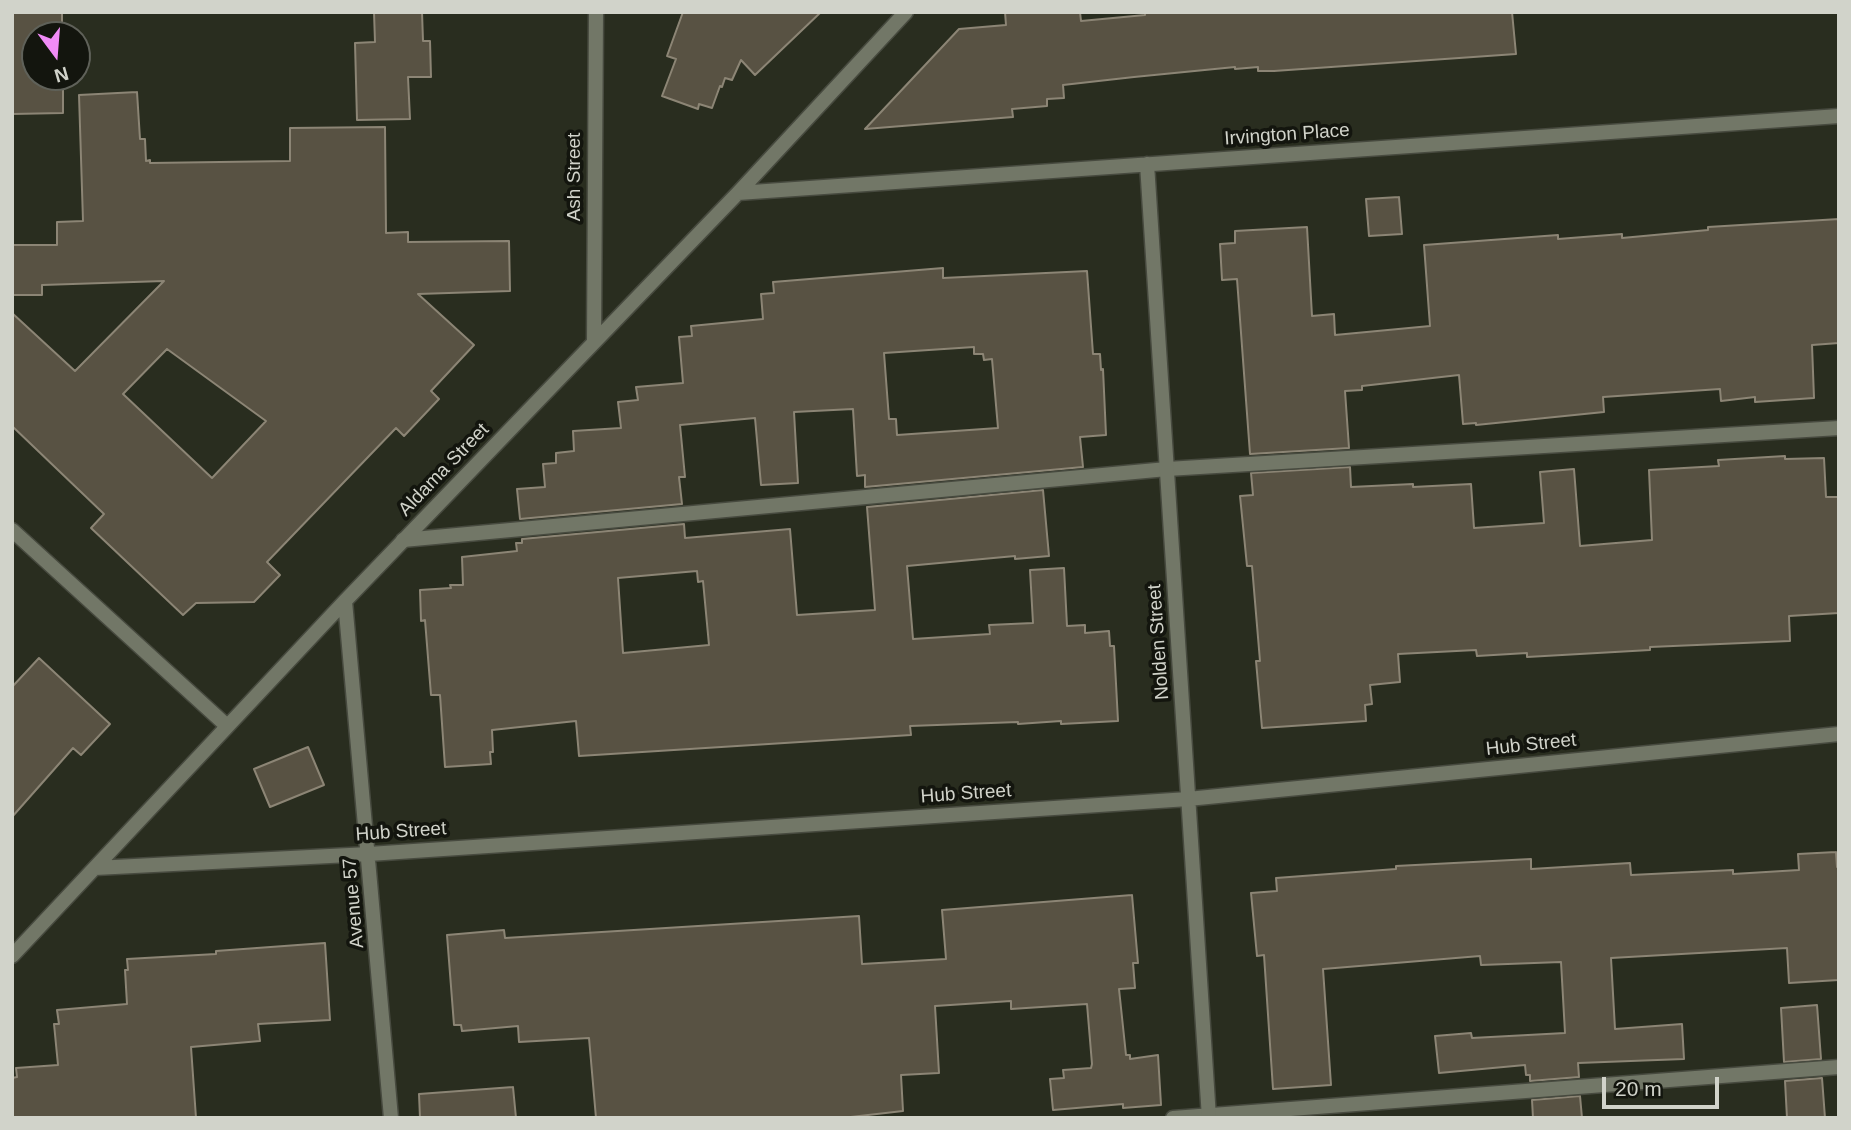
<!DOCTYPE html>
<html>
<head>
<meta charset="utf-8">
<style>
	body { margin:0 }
	#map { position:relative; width:1851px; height:1130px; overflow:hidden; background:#292d1f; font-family:Helvetica,sans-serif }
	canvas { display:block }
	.frame { position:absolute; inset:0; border:14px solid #d1d3ca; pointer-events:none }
	.north { position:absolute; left:21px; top:21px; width:70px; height:70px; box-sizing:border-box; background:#13150e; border:2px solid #5f6159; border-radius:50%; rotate:164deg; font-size:19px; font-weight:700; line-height:28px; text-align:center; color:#d1d3ca }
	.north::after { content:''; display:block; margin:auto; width:24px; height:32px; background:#f08bf6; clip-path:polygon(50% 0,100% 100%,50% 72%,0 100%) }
	.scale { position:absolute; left:1602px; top:1077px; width:117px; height:32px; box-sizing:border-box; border:4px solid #d1d3ca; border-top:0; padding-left:9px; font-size:21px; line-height:24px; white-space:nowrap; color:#d1d3ca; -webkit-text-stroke:5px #13150e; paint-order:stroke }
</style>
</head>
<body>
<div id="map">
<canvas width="1851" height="1130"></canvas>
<div class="frame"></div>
<div class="north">N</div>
<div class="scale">20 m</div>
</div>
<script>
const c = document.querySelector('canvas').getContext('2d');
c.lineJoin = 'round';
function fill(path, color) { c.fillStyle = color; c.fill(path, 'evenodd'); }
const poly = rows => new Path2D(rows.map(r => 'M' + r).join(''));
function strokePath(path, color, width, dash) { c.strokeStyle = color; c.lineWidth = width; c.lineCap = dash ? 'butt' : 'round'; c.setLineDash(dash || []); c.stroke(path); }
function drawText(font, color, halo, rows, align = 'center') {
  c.font = font + ' Helvetica,sans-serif'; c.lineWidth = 7; c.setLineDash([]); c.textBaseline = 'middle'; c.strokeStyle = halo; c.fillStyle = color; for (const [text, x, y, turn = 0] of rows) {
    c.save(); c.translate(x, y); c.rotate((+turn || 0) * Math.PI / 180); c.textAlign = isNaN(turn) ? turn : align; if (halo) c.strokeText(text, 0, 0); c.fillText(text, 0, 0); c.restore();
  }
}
const building = poly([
	[12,12,62,12,62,35,35,35,35,77,63,77,63,113,12,114,12,12],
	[374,12,422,12,423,41,430,41,431,77,408,77,410,119,357,120,355,43,375,42,374,12],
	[683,12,821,12,755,75,741,60,732,80,725,78,722,87,720,86,712,108,699,104,698,109,662,96,676,59,667,56,683,12],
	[1005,12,1080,12,1081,21,1145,15,1145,12,1512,12,1516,54,1274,71,1258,71,1258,67,1235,69,1235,67,1134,77,1063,85,1064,98,1047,99,1047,106,1012,109,1013,117,865,129,959,29,1006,25,1005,12],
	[137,92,140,139,145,139,146,161,150,160,150,163,290,161,290,128,385,127,386,233,408,232,408,242,509,241,510,291,418,294,474,345,431,391,439,399,404,436,396,428,267,562,280,575,254,602,196,603,183,615,91,528,104,514,12,426,12,313,75,371,164,281,42,285,42,295,12,295,12,245,57,245,57,222,83,221,79,95,137,92],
	[167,349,266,421,212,478,123,394,167,349],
	[1399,197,1402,234,1369,236,1366,199,1399,197],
	[1839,219,1839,343,1812,345,1814,398,1755,402,1755,397,1721,401,1720,389,1603,397,1604,412,1476,425,1476,423,1463,424,1459,375,1362,386,1362,390,1345,391,1349,448,1250,454,1237,279,1222,280,1220,244,1235,243,1235,231,1307,227,1312,316,1334,314,1335,335,1430,326,1424,245,1558,235,1558,239,1622,234,1622,238,1708,230,1708,227,1839,219],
	[943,268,943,278,1087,271,1093,354,1100,354,1101,370,1103,369,1106,435,1080,437,1083,467,865,487,865,475,857,476,853,409,794,412,798,483,761,485,755,418,680,425,685,477,679,477,682,504,520,519,517,489,545,487,543,464,556,463,556,453,574,451,573,431,621,428,618,402,638,400,636,387,683,383,679,337,692,336,691,326,763,319,761,294,774,293,773,282,943,268],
	[974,347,974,354,983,354,984,360,992,359,998,428,897,435,896,419,889,419,884,353,974,347],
	[1785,456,1785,459,1824,458,1826,497,1839,497,1839,613,1789,616,1790,641,1650,647,1650,650,1527,657,1527,653,1477,656,1476,650,1398,654,1400,682,1370,685,1372,704,1365,705,1366,721,1262,728,1256,661,1260,661,1252,566,1247,566,1240,496,1253,495,1251,473,1350,467,1351,487,1413,484,1413,487,1471,484,1474,528,1544,523,1540,472,1574,469,1580,546,1652,540,1649,470,1719,466,1718,460,1785,456],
	[1043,490,1049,556,1015,559,1015,556,907,566,913,639,990,634,989,625,1033,623,1030,570,1064,568,1067,626,1085,625,1085,633,1109,631,1110,646,1114,646,1118,721,1061,724,1061,721,1018,724,1018,722,910,726,911,735,579,756,576,721,492,730,493,752,490,752,491,764,445,767,440,695,431,695,425,620,421,621,420,590,451,588,450,585,463,585,462,557,517,551,516,543,522,543,522,539,684,524,685,538,790,529,797,615,875,610,867,507,1043,490],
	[697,571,698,582,703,581,709,645,623,653,618,578,697,571],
	[39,658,110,724,81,755,73,748,12,817,12,687,39,658],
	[308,747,324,785,270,807,254,769,308,747],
	[1836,852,1837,867,1839,867,1839,980,1789,983,1787,948,1611,958,1615,1029,1682,1024,1684,1059,1578,1063,1579,1077,1530,1081,1530,1075,1526,1075,1525,1065,1439,1073,1435,1036,1471,1033,1472,1038,1565,1033,1561,962,1481,965,1480,956,1323,969,1331,1085,1273,1089,1264,955,1257,956,1251,893,1277,891,1276,878,1396,869,1396,866,1531,859,1531,869,1630,863,1631,875,1733,870,1733,874,1799,870,1798,854,1836,852],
	[1132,895,1138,963,1133,963,1135,988,1119,989,1126,1055,1130,1055,1130,1059,1158,1055,1161,1105,1123,1108,1123,1104,1053,1110,1050,1079,1064,1078,1063,1070,1091,1068,1092,1064,1087,1004,1011,1009,1011,1001,935,1006,939,1073,901,1075,903,1111,842,1118,596,1118,589,1038,519,1042,518,1026,462,1031,461,1025,454,1025,447,935,504,930,505,938,859,916,862,964,946,959,942,910,1132,895],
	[325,943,330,1020,258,1024,260,1041,191,1047,196,1118,12,1118,12,1078,17,1077,16,1068,58,1065,54,1024,59,1024,57,1010,127,1004,125,970,128,970,127,959,216,954,216,951,325,943],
	[1817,1005,1821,1059,1784,1062,1781,1008,1817,1005],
	[1822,1078,1825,1118,1787,1118,1785,1081,1822,1078],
	[513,1087,516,1118,420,1118,419,1094,513,1087],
	[1580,1096,1582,1118,1533,1118,1532,1100,1580,1096]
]);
const service = poly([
	[403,540,1167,469,1839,428],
	[1173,1118,1839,1067]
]);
const minor = poly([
	[1147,164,1209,1118],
	[738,193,1839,116],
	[594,341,596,12],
	[12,530,227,726],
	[345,601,391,1118],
	[95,868,369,854,1188,799,1839,734],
	[12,956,345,601,738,193,906,12]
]);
const streetNames = [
	["Irvington Place",1287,135,-4],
	["Ash Street",575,177,-90],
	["Aldama Street",444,470,-46],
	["Nolden Street",1159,642,-94],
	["Hub Street",1531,745,-6],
	["Hub Street",966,794,-4],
	["Hub Street",401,832,-4],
	["Avenue 57",354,903,-95]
];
fill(building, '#585243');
strokePath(building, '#8c8575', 2);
strokePath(service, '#474a3f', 17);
strokePath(minor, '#474a3f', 17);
strokePath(service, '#727767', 14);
strokePath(minor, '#727767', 14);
drawText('19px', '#d1d3ca', '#13150e', streetNames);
</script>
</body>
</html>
